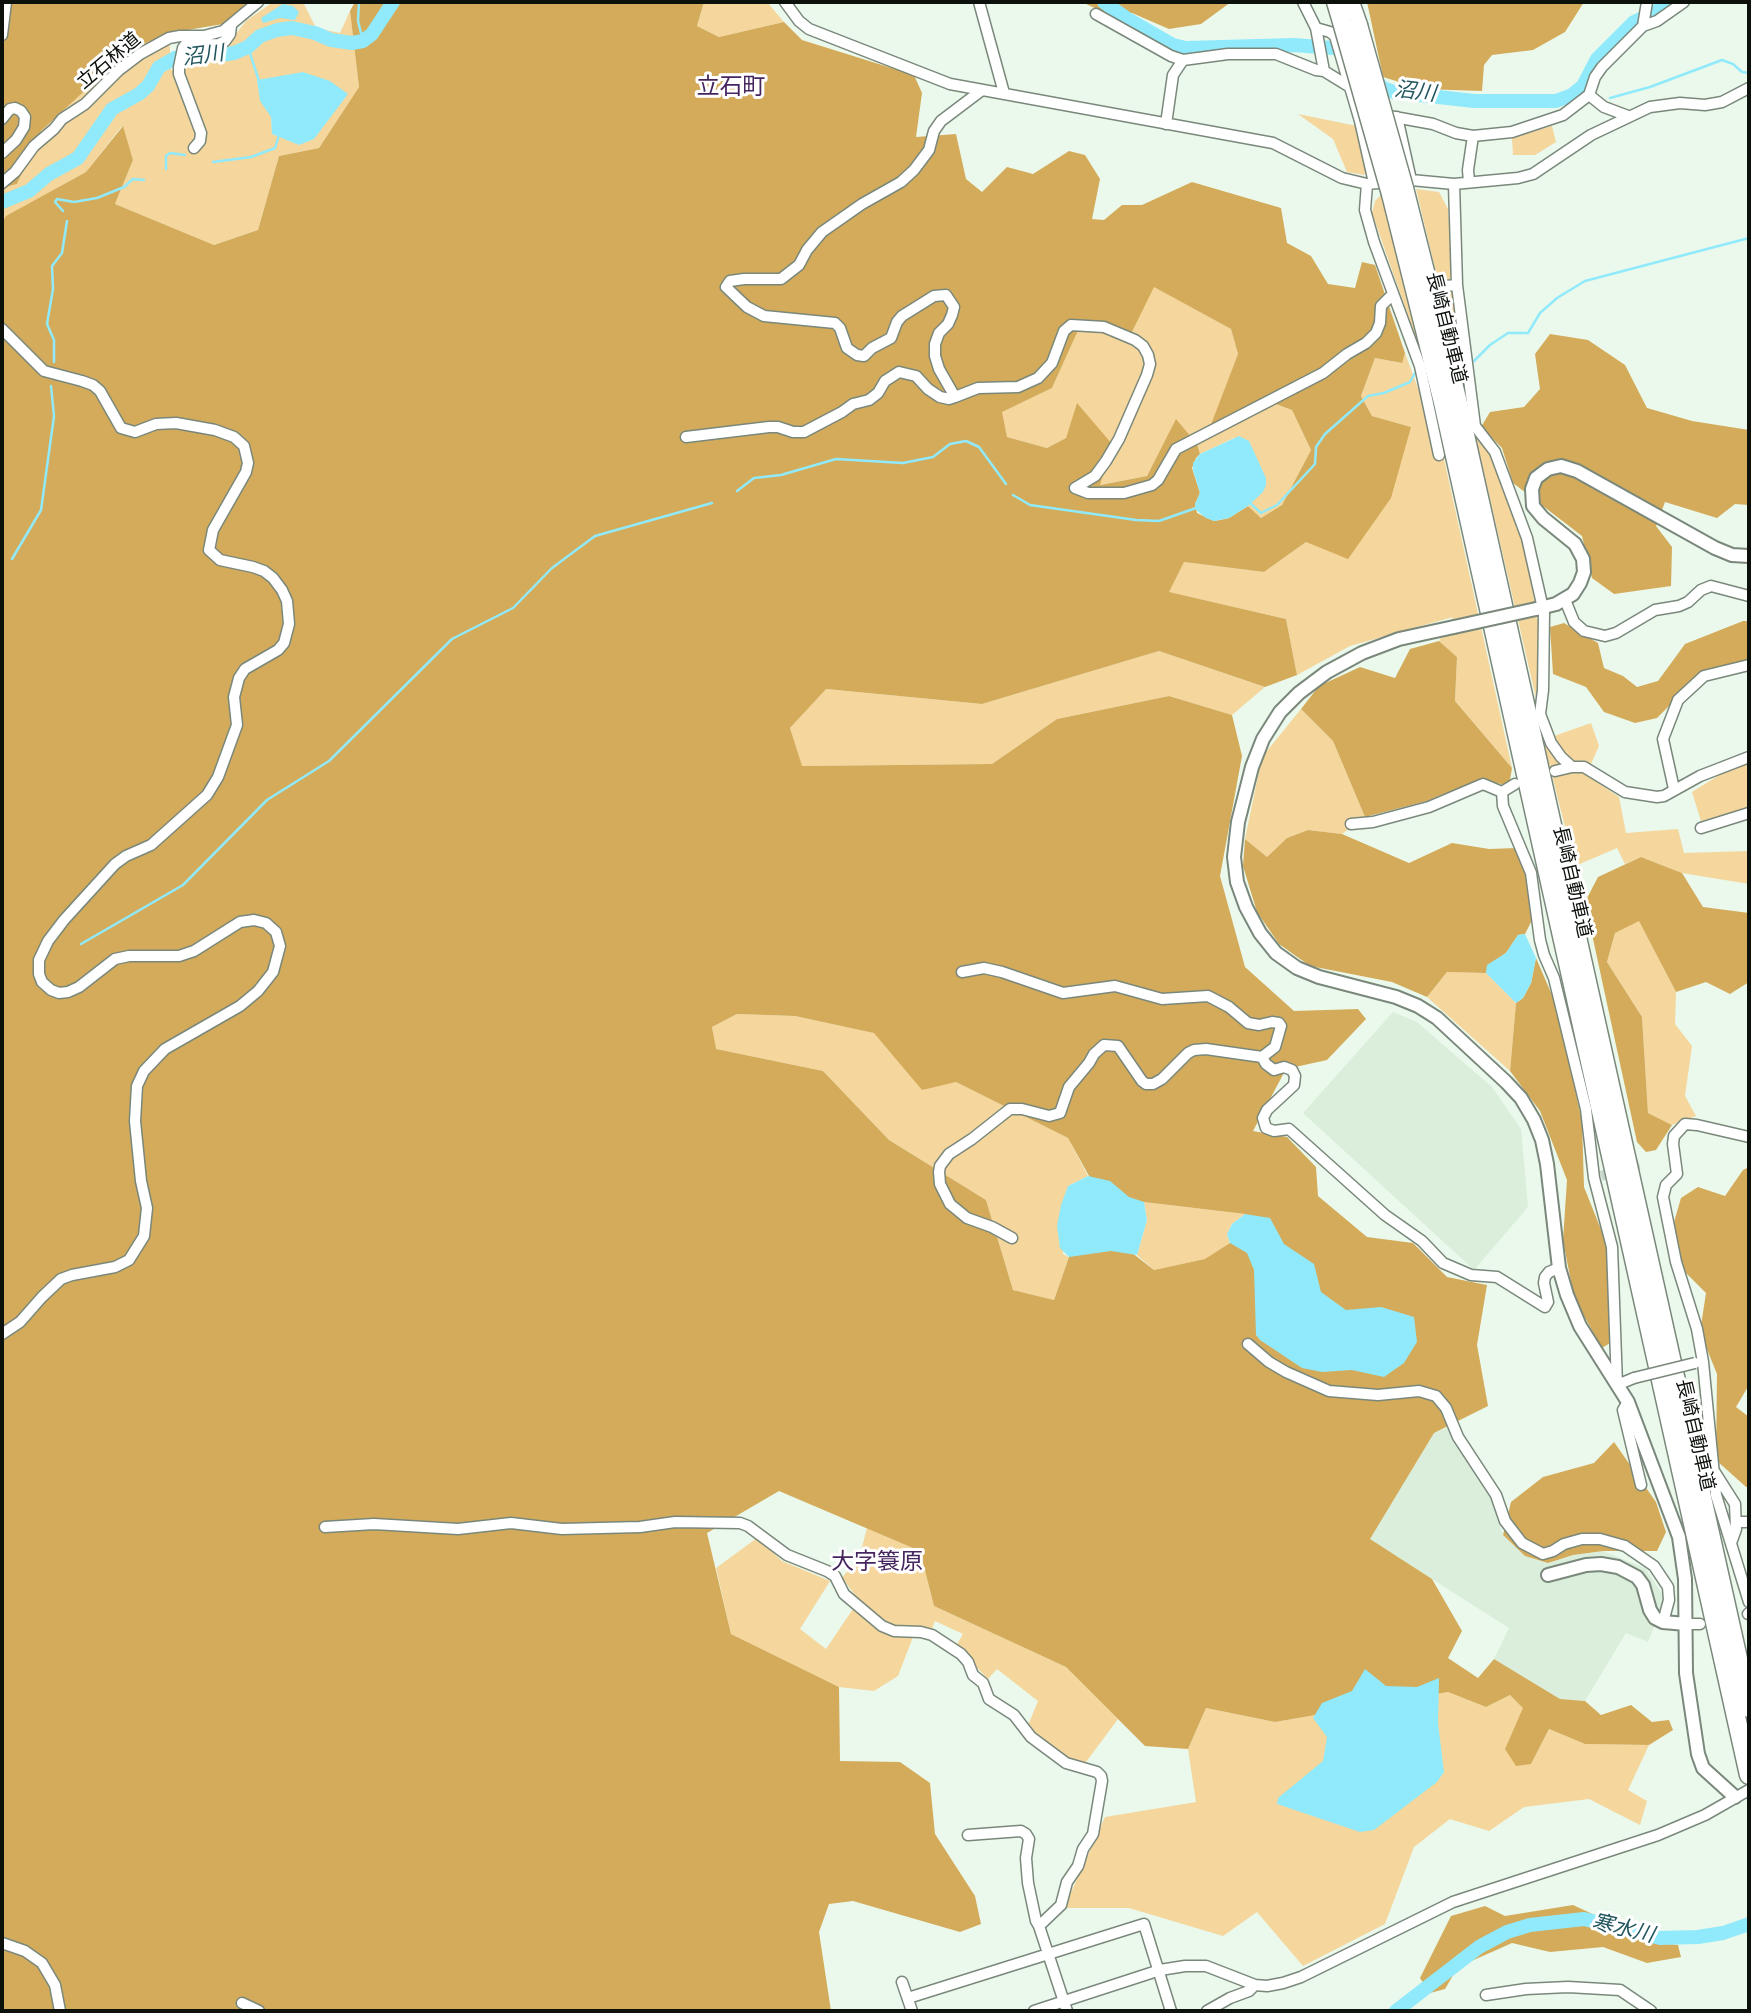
<!DOCTYPE html>
<html>
<head>
<meta charset="utf-8">
<style>
	body { margin:0 }
	#map { position:relative; width:1751px; height:2013px; overflow:hidden; background:#eaf9eb; font-family:"PT Sans Narrow",sans-serif }
	canvas { display:block }
	.frame { position:absolute; inset:0; border:4px solid #0c110c; pointer-events:none }
</style>
</head>
<body>
<div id="map">
<canvas width="1751" height="2013"></canvas>
<div class="frame"></div>
</div>
<script>
const c = document.querySelector('canvas').getContext('2d');
c.lineJoin = 'round';
function fill(path, color) { c.fillStyle = color; c.fill(path, 'evenodd'); }
const poly = rows => new Path2D(rows.map(r => 'M' + r).join(''));
function strokePath(path, color, width, dash) { c.strokeStyle = color; c.lineWidth = width; c.lineCap = dash ? 'butt' : 'round'; c.setLineDash(dash || []); c.stroke(path); }
function drawText(font, color, halo, rows, align = 'center') {
  c.font = font + ' "PT Sans Narrow","Noto Sans JP",sans-serif'; c.lineWidth = 6; c.setLineDash([]); c.textBaseline = 'middle'; c.strokeStyle = halo; c.fillStyle = color; for (const [text, x, y, turn = 0] of rows) {
    c.save(); c.translate(x, y); c.rotate((+turn || 0) * Math.PI / 180); c.textAlign = isNaN(turn) ? turn : align; if (halo) c.strokeText(text, 0, 0); c.fillText(text, 0, 0); c.restore();
  }
}
const built = poly([
	[1393,1012,1417,1022,1492,1087,1521,1129,1528,1207,1474,1270,1303,1113],
	[1449,1427,1492,1501,1503,1535,1525,1556,1548,1563,1573,1555,1603,1551,1645,1568,1665,1598,1648,1642,1626,1633,1585,1701,1560,1699,1494,1659,1509,1628,1369,1539,1434,1433]
]);
const green = poly([
	[273,2,303,2,316,28,340,33,350,11,359,87,319,148,279,156,258,230,214,245,115,204,133,160,122,126,86,172,7,216,2,223,2,188,17,184,41,131,129,50,169,33,171,70,245,56,226,47,246,21],
	[271,117,300,145,272,134],
	[704,2,767,2,784,22,719,37,697,26],
	[1298,114,1357,126,1368,165,1364,175,1347,172,1333,139],
	[1552,126,1556,142,1535,155,1513,155,1512,138],
	[1416,189,1439,192,1448,209,1459,369],
	[1384,192,1423,358,1372,213,1375,201],
	[1153,286,1231,329,1238,354,1206,439,1269,402,1292,410,1311,450,1282,505,1261,518,1248,506,1250,504,1234,438,1200,454,1197,444,1176,420,1147,476,1099,485,1078,404,1066,438,1047,448,1007,437,1001,412,1052,388,1080,325,1128,340],
	[1405,353,1444,459,1512,768,1455,701,1457,657,1439,641,1453,617,1350,646,1297,675,1286,619,1168,592,1184,562,1264,572,1306,542,1411,427,1372,416,1361,396,1375,358,1401,363],
	[1475,434,1495,459,1524,543,1542,645,1536,698],
	[1159,651,1265,687,1232,715,1169,696,1057,719,992,764,801,766,790,728,825,689,982,704],
	[1301,709,1333,741,1365,817,1342,834,1308,830,1287,838,1267,857,1245,839,1262,757],
	[1591,723,1599,746,1586,775,1619,797,1626,833,1678,829,1684,853,1749,851,1749,884,1682,873,1641,857,1625,864,1617,848,1575,866,1543,740],
	[1749,764,1749,809,1701,821,1692,792,1731,768],
	[1639,920,1676,992,1675,1024,1692,1046,1685,1096,1696,1116,1672,1125,1648,1113,1642,1017,1607,962,1615,933],
	[1447,972,1486,973,1516,1003,1510,1071,1427,997],
	[737,1014,795,1016,875,1033,922,1089,956,1082,1068,1138,1088,1176,1068,1186,1063,1254,1069,1257,1054,1300,1013,1290,986,1200,889,1140,823,1071,715,1049,712,1027],
	[1144,1202,1245,1214,1232,1224,1227,1234,1230,1243,1206,1259,1154,1270,1137,1255,1147,1220],
	[867,1528,920,1551,934,1606,1066,1667,1118,1719,1086,1762,1063,1768,1025,1733,1038,1701,997,1669,988,1679,956,1646,963,1634,935,1621,929,1637,913,1637,898,1676,874,1691,839,1687,731,1634,716,1568,757,1538,782,1561,830,1581,800,1629,826,1649,859,1600,842,1578,860,1555],
	[1448,1692,1486,1707,1510,1695,1524,1708,1505,1749,1531,1764,1549,1729,1585,1744,1649,1745,1628,1790,1647,1801,1640,1825,1589,1799,1524,1807,1489,1831,1450,1819,1414,1847,1385,1924,1303,1966,1257,1912,1223,1936,1129,1908,1064,1908,1105,1817,1196,1802,1188,1749,1206,1708,1275,1722]
]);
const forest = poly([
	[2,2,253,2,229,23,170,33,129,50,41,131,17,184,2,188],
	[355,2,704,2,697,26,719,37,784,22,802,40,914,75,922,93,916,137,956,134,966,179,982,192,1007,167,1033,174,1069,151,1085,155,1100,179,1092,219,1104,220,1122,205,1142,205,1192,182,1281,208,1287,243,1311,256,1328,284,1355,288,1362,262,1375,265,1405,353,1402,363,1375,358,1361,396,1372,416,1411,427,1391,498,1348,559,1306,542,1264,572,1184,562,1169,592,1286,619,1297,675,1265,687,1159,651,982,704,826,689,790,728,802,766,992,764,1057,719,1169,696,1232,715,1242,756,1220,876,1245,967,1294,1011,1358,1009,1366,1019,1327,1060,1286,1069,1253,1131,1287,1137,1316,1167,1318,1196,1367,1237,1413,1243,1447,1277,1487,1285,1477,1345,1488,1406,1434,1433,1370,1539,1432,1579,1462,1631,1448,1658,1478,1678,1494,1659,1560,1699,1585,1701,1601,1715,1631,1705,1652,1722,1669,1720,1673,1730,1649,1745,1585,1744,1549,1729,1531,1764,1516,1766,1505,1749,1523,1708,1510,1695,1486,1707,1448,1692,1275,1722,1206,1708,1188,1749,1145,1746,1066,1667,934,1606,920,1551,779,1491,707,1533,731,1634,839,1687,840,1761,900,1762,930,1783,935,1834,975,1896,981,1924,960,1932,853,1901,829,1904,819,1932,831,2011,2,2011,2,223,6,216,86,172,123,126,133,160,115,204,214,245,258,230,279,156,319,148,359,87,350,11],
	[1154,287,1231,329,1238,354,1205,440,1270,402,1292,410,1311,450,1282,505,1261,518,1248,506,1229,518,1220,520,1214,521,1197,513,1195,504,1200,493,1192,468,1196,458,1200,454,1197,444,1176,419,1147,476,1100,485,1112,444,1077,403,1066,438,1047,448,1007,437,1002,412,1052,388,1080,326,1128,340],
	[737,1014,795,1016,874,1033,922,1090,956,1082,1068,1138,1104,1203,1144,1202,1245,1214,1260,1243,1230,1243,1205,1259,1154,1270,1095,1224,1069,1257,1054,1300,1013,1290,986,1200,889,1140,823,1071,716,1049,712,1027],
	[1082,2,1231,2,1201,24,1169,29,1132,13,1101,11],
	[1367,2,1584,2,1565,32,1533,50,1492,55,1484,65,1482,91,1422,89,1383,77],
	[1550,334,1588,340,1625,365,1647,408,1692,421,1749,430,1749,505,1735,504,1717,518,1665,502,1656,526,1672,547,1671,586,1614,594,1592,578,1582,536,1513,483,1502,448,1481,427,1490,412,1524,407,1540,389,1535,354],
	[1743,621,1749,621,1749,660,1703,672,1657,718,1635,723,1604,712,1586,687,1553,674,1550,627,1564,623,1598,643,1604,668,1623,676,1637,687,1658,681,1685,644],
	[1439,641,1457,657,1455,701,1512,768,1509,786,1480,779,1427,801,1365,817,1333,741,1301,709,1319,686,1360,667,1395,678,1410,649],
	[1308,830,1342,834,1409,863,1452,843,1489,849,1517,848,1526,876,1532,920,1525,934,1518,935,1506,953,1488,965,1486,973,1447,972,1427,997,1392,982,1310,966,1279,944,1257,912,1243,866,1245,839,1267,857,1287,838],
	[1641,857,1682,873,1703,907,1749,913,1749,982,1730,994,1706,982,1676,992,1639,921,1615,933,1607,962,1642,1017,1648,1113,1672,1125,1656,1150,1646,1152,1637,1142,1585,902,1598,877],
	[1536,958,1555,1002,1582,1121,1584,1187,1608,1247,1610,1343,1602,1348,1574,1298,1563,1240,1567,1180,1540,1111,1510,1071,1516,1003,1523,998,1531,983],
	[1749,1167,1749,1385,1736,1407,1749,1417,1749,1486,1746,1487,1716,1460,1717,1374,1700,1332,1706,1293,1682,1269,1674,1222,1681,1198,1698,1187,1725,1196,1743,1170],
	[1614,1442,1656,1502,1666,1532,1657,1551,1603,1551,1573,1555,1548,1563,1525,1556,1503,1535,1511,1502,1543,1477,1594,1463],
	[1573,1905,1653,1942,1678,1945,1681,1957,1647,1963,1603,1947,1550,1952,1512,1943,1458,1967,1445,1989,1430,1993,1420,1978,1451,1916,1485,1906,1505,1916]
]);
const water = poly([
	[283,4,293,6,299,12,295,20,280,18,263,23,261,18],
	[303,72,330,81,348,94,314,139,299,145,272,134,271,117,260,101,257,80],
	[1239,436,1249,441,1266,478,1266,485,1263,492,1248,506,1229,518,1214,521,1206,518,1196,510,1195,504,1200,493,1193,470,1193,463,1200,454],
	[1525,934,1536,958,1531,983,1523,998,1516,1003,1486,973,1487,965,1506,953,1518,935],
	[1088,1176,1110,1181,1129,1197,1144,1202,1147,1220,1137,1255,1111,1251,1069,1257,1060,1248,1057,1226,1061,1205,1068,1186],
	[1245,1214,1270,1218,1284,1244,1314,1264,1321,1292,1346,1310,1381,1307,1414,1317,1417,1342,1404,1363,1384,1377,1352,1370,1322,1372,1302,1368,1260,1340,1256,1335,1254,1270,1247,1253,1230,1243,1227,1234,1232,1224],
	[1365,1669,1386,1686,1417,1687,1439,1678,1438,1723,1444,1772,1437,1782,1374,1830,1360,1832,1277,1804,1278,1798,1323,1761,1327,1737,1313,1718,1322,1703,1352,1691]
]);
const stream = poly([
	[359,2,358,21,363,41],
	[248,47,259,81],
	[1610,98,1650,87,1722,60,1733,64,1742,72,1749,73],
	[213,162,251,157,275,148,279,135],
	[166,169,166,156,170,153,185,155],
	[63,211,55,202,57,199,74,202,97,198,124,187,133,179,144,180],
	[1474,361,1490,345,1508,333,1528,333,1540,313,1557,298,1585,281,1749,238],
	[54,362,54,340,47,324,53,289,52,266,62,253,67,221],
	[737,491,754,478,781,475,836,459,903,463,933,457,950,444,966,441,979,447,1006,484],
	[1013,495,1030,505,1136,520,1159,521,1196,508],
	[1249,502,1261,513,1277,505,1315,464,1316,447,1325,434,1368,396,1384,393,1410,382,1415,373],
	[12,559,41,510,54,416,51,386],
	[81,944,183,885,267,800,329,761,452,639,513,608,552,568,595,536,712,503]
]);
const river = poly([
	[1104,2,1126,18,1173,45,1186,48,1294,45,1345,49,1350,53],
	[1373,78,1383,88,1394,92,1474,101,1556,101,1572,95,1583,86,1597,59,1634,22,1655,12,1672,2],
	[2,202,29,191,49,174,78,158,112,109,139,94,148,86,159,67,175,58,206,53,221,55,234,53,248,47,260,36,277,30,292,28,315,33,331,40,352,43,363,41,372,34,393,2],
	[1396,2011,1479,1947,1507,1932,1530,1925,1584,1919,1660,1938,1698,1937,1723,1933,1749,1924]
]);
const minorTunnel = poly([
	[1601,1176,1641,1163]
]);
const minor = poly([
	[785,2,799,21,809,29,950,84,1273,143,1342,178,1367,184,1411,180,1454,184,1518,178,1533,174,1591,135,1650,107,1680,103,1705,105,1722,102,1749,88],
	[979,2,1004,93],
	[1303,2,1316,28,1330,32,1335,36,1360,121,1374,183],
	[1096,14,1171,56,1183,60],
	[1643,26,1657,21,1684,2],
	[1316,28,1324,71],
	[2,35,6,2],
	[1589,95,1604,107,1628,116],
	[1397,117,1411,180],
	[2,119,10,109,15,108,21,111,25,117,24,127,16,140,2,153],
	[1360,121,1389,116,1433,124,1456,133,1473,136,1512,132,1563,115,1589,95,1595,77,1602,67,1643,26,1647,2],
	[1166,124,1173,75,1183,60,1228,54,1276,54,1316,70,1324,71,1350,87],
	[194,148,200,141,201,133,179,74,179,67,183,48,185,45,219,44,225,41,230,34,231,26],
	[1469,182,1468,170,1473,136],
	[2,183,15,172,34,146,54,129,62,119,85,104,119,70,140,54,169,38,180,36,204,36,223,31,258,2],
	[1367,184,1365,210,1374,242,1420,366,1439,455],
	[1454,184,1457,285,1475,426,1495,452,1527,538,1544,613,1543,690,1540,714,1551,743,1561,757,1572,767],
	[1445,286,1457,285],
	[2,329,44,371,82,381,93,385,100,391,121,428,135,432,156,424,176,423,215,430,234,437,244,446,248,463,246,472,213,530,209,550,220,560,253,567,264,571,273,578,282,590,287,601,289,624,284,643,278,650,245,669,239,678,234,697,237,725,218,777,207,795,151,845,126,856,115,864,64,920,48,941,39,960,39,974,42,982,51,990,59,993,68,992,79,987,115,959,129,956,179,956,194,951,240,922,254,920,266,923,276,932,280,946,273,972,258,991,240,1006,165,1049,144,1071,137,1086,135,1121,141,1181,147,1208,144,1236,129,1260,115,1267,72,1275,61,1279,42,1297,20,1322,2,1334],
	[955,397,978,388,1018,387,1038,378,1052,363,1064,331,1071,325,1104,327,1135,340,1143,346,1148,355,1150,364,1147,375,1119,439,1106,461,1095,476,1075,488,1088,493,1124,493,1152,485,1158,480,1176,449,1323,373,1347,354,1366,343,1376,333,1380,323,1381,306,1392,295],
	[686,437,769,427,778,427,793,432,804,432,842,412,853,404,869,400,878,393,885,381,899,372,916,376,928,389,940,397,949,399,955,397,939,369,935,356,935,344,939,333,948,324,952,315,954,307,946,295,934,296,902,316,897,322,891,338,872,348,864,356,857,355,847,348,840,328,835,323,764,316,747,307,726,287,730,281,744,279,781,279,799,265,807,250,822,232,862,204,901,182,914,170,929,150,934,131,941,121,982,90],
	[1565,600,1574,622,1584,631,1605,636,1616,633,1655,610,1679,606,1688,602,1701,590,1711,586,1749,596],
	[1555,771,1572,767,1584,767,1625,792,1657,797,1664,796,1700,776,1749,757],
	[1674,789,1663,739,1678,700,1704,676,1749,665],
	[1502,792,1503,806,1531,873,1540,940,1544,955,1554,978,1586,1109,1594,1178,1612,1247,1617,1385,1634,1378],
	[1502,792,1515,784],
	[1351,824,1373,822,1429,807,1483,784,1502,792],
	[1701,828,1749,813],
	[962,972,984,968,1002,972,1063,993,1115,986,1162,999,1208,996,1229,1007,1248,1023,1259,1025,1272,1022,1279,1023,1281,1026,1275,1047,1262,1057,1206,1049,1194,1050,1188,1053,1162,1079,1153,1084,1146,1084,1142,1081,1118,1046,1104,1045,1094,1054,1089,1063,1069,1087,1060,1113,1049,1116,1022,1109,1010,1109,972,1139,949,1154,940,1166,939,1172,940,1184,950,1204,967,1218,992,1227,1012,1238],
	[1262,1057,1266,1064,1274,1070,1284,1067,1292,1070,1295,1076,1294,1085,1267,1110,1263,1118,1266,1128,1274,1131,1289,1129,1385,1215,1422,1241,1443,1263,1471,1275,1497,1277,1545,1307,1548,1302,1544,1283,1545,1277,1549,1272,1559,1268],
	[1749,1137,1697,1125,1685,1124,1674,1136,1673,1144,1677,1174,1666,1185,1663,1197,1676,1262,1697,1329,1703,1362,1716,1495,1749,1602],
	[1248,1344,1269,1362,1286,1372,1329,1391,1378,1395,1419,1391,1436,1396,1446,1408,1458,1437,1496,1495,1505,1521,1522,1543,1543,1554,1553,1551,1564,1544,1582,1539,1600,1539,1625,1546,1654,1566,1668,1587,1669,1600,1663,1622],
	[1628,1402,1623,1410,1641,1485],
	[1714,1471,1735,1504,1736,1529,1731,1543],
	[1737,1522,1749,1522],
	[325,1527,374,1524,458,1529,511,1523,562,1529,640,1527,675,1522,740,1523,748,1526,787,1555,827,1571,835,1576,844,1594,882,1626,894,1631,921,1632,932,1635,961,1654,968,1662,973,1675,983,1683,989,1699,1014,1715,1031,1737,1066,1763,1097,1772,1101,1776,1102,1781,1093,1834,1083,1849,1078,1866,1067,1882,1061,1905,1039,1926,1067,2011],
	[1748,1614,1749,1613],
	[1686,1624,1700,1624],
	[968,1835,1021,1831,1026,1834,1029,1839,1026,1858,1028,1883,1036,1921,1039,1926],
	[2,1943,25,1951,42,1963,55,1985,60,2011],
	[902,1982,912,2011],
	[1486,1995,1526,1989,1568,1987,1620,1990,1651,2011],
	[908,1998,1144,1924,1171,2011],
	[242,2003,259,2011],
	[1034,2011,1160,1970,1185,1966,1206,1966,1255,1985,1267,1986,1283,1983,1301,1977,1453,1902,1658,1835,1705,1815,1749,1790],
	[1207,2011,1230,1998,1249,1991,1255,1985]
]);
const tertiary = poly([
	[1536,609,1556,604,1573,594,1580,583,1584,572,1583,559,1575,544,1543,518,1533,506,1532,489,1536,478,1548,469,1561,466,1577,471,1715,548,1732,555,1749,556],
	[1454,627,1399,639,1362,653,1327,672,1299,693,1280,712,1263,739,1252,767,1238,822,1234,857,1237,882,1246,907,1260,933,1276,953,1297,968,1319,977,1396,997,1418,1006,1437,1018,1506,1082,1521,1098,1534,1120,1542,1140,1547,1164,1559,1268,1567,1295,1580,1326,1628,1402,1679,1537,1685,1579,1686,1673,1698,1754,1703,1768,1735,1797],
	[1548,1575,1586,1565,1601,1564,1618,1567,1637,1577,1643,1585,1650,1610,1655,1618,1663,1622,1686,1624]
]);
const motorway = poly([
	[1336,2,1342,22],
	[1350,2,1358,25],
	[1404,188,1457,399,1749,1708],
	[1391,194,1443,402,1749,1775]
]);
const minorBridge = poly([
	[1634,1378,1695,1363]
]);
const tertiaryBridge = poly([
	[1454,627,1536,609]
]);
const motorwayBridge = poly([
	[1342,22,1391,194],
	[1358,25,1404,188]
]);
const streetNames = [
	["立石林道",109,61,-40],
	["長崎自動車道",1446,328,76],
	["長崎自動車道",1572,882,77],
	["長崎自動車道",1695,1435,77]
];
const waterNames = [
	["沼川",203,56,-7],
	["沼川",1415,92,7],
	["寒水川",1623,1929,13]
];
const quarterNames = [
	["立石町",731,87],
	["大字簑原",877,1562]
];
fill(built, '#daeedb');
fill(green, '#f5d69c');
fill(forest, '#d4ab5a');
fill(water, '#91eafb');
strokePath(stream, '#91eafb', 2.5);
strokePath(river, '#91eafb', 14);
strokePath(minorTunnel, '#c9d6ca', 10, [10, 5]);
strokePath(minor, '#7a887b', 13);
strokePath(tertiary, '#7a887b', 16);
strokePath(motorway, '#7a887b', 21);
strokePath(minor, '#fff', 10);
strokePath(tertiary, '#fff', 12);
strokePath(motorway, '#fff', 18);
strokePath(minorBridge, '#7a887b', 13, []);
strokePath(tertiaryBridge, '#7a887b', 16, []);
strokePath(motorwayBridge, '#7a887b', 21, []);
strokePath(minorBridge, '#fff', 10);
strokePath(tertiaryBridge, '#fff', 12);
strokePath(motorwayBridge, '#fff', 18);
drawText('19px', '#0c110c', '#fff', streetNames);
drawText('italic 21px', '#21555e', '#fff', waterNames);
drawText('23px', '#45265f', '#fff', quarterNames);
</script>
</body>
</html>
